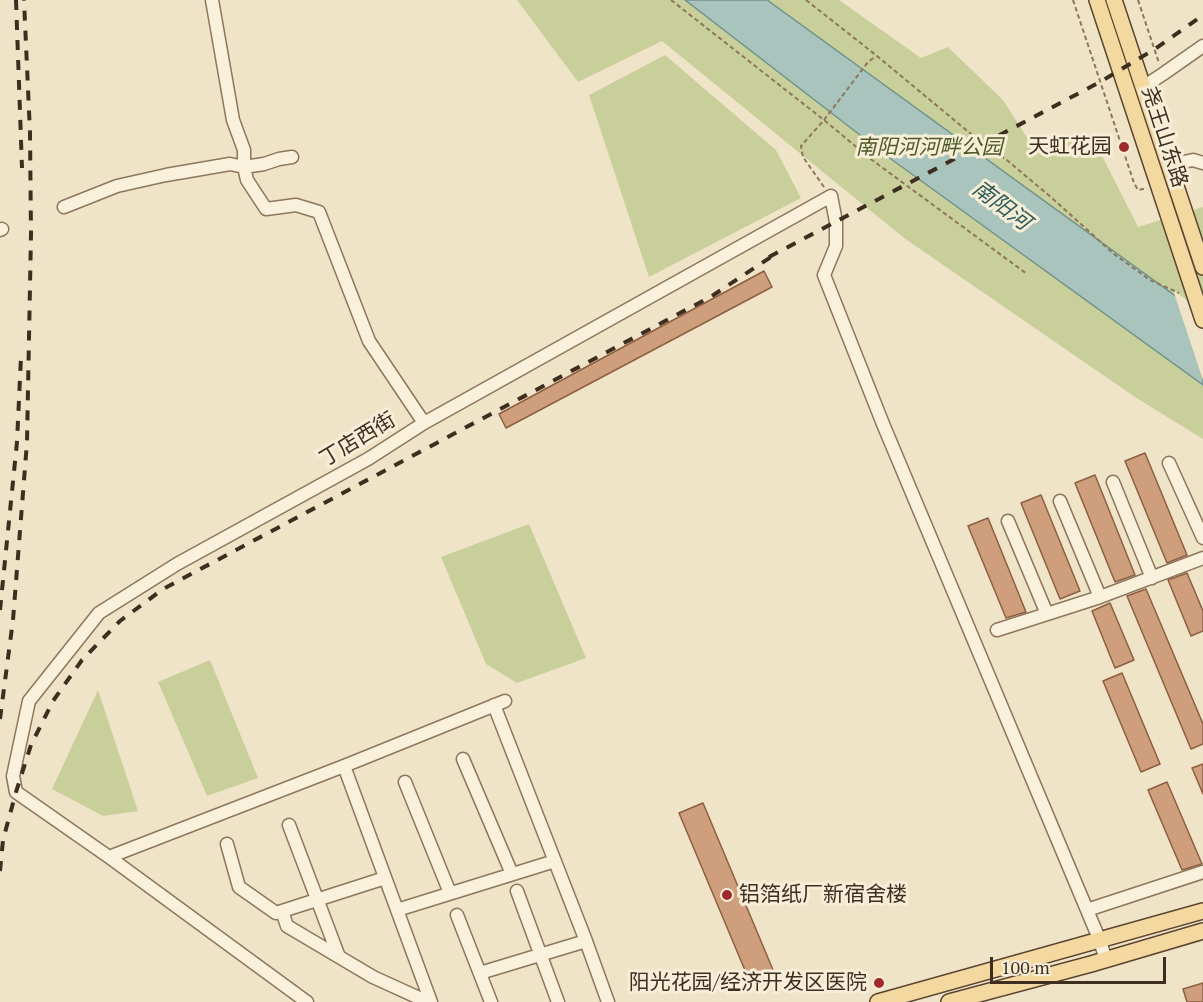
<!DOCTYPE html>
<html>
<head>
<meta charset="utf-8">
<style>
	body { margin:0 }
	#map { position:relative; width:1203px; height:1002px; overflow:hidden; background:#f0e4c8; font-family:"PT Serif",serif }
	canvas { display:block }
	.scale { position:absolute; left:990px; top:957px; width:176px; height:27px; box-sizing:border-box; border:3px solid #3d2e20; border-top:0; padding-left:8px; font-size:18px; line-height:21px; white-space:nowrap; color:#3d2e20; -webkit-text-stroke:4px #f7eed8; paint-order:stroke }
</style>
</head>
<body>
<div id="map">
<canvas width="1203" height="1002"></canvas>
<div class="scale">100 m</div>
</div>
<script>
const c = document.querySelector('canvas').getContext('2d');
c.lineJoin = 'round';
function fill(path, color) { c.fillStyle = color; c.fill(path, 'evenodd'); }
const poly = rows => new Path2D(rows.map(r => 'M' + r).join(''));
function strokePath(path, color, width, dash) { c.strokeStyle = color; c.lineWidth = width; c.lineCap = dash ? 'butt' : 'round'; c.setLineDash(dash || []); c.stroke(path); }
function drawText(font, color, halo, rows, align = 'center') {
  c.font = font + ' "PT Serif","Noto Sans SC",serif'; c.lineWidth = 6; c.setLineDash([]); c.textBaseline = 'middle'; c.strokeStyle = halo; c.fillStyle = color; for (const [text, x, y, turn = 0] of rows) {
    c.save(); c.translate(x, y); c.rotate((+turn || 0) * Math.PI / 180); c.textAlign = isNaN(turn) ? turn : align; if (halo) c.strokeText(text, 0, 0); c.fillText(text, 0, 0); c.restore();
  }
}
const green = poly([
	[517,0,839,0,921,58,948,47,1003,100,1033,147,1091,134,1138,227,1203,207,1203,439,1135,397,904,238,662,41,578,82],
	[665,55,776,150,801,198,649,277,589,95],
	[529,524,586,658,517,683,486,664,441,557],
	[210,660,258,778,207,796,158,682],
	[98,690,138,811,103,816,52,789]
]);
const water = poly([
	[685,0,767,0,1203,316,1203,385,891,159,685,0]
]);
const pier = poly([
	[1173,290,1203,312,1203,380]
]);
const building = poly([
	[764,271,772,287,506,428,499,414,764,271],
	[1145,453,1187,555,1167,563,1125,461,1145,453],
	[1095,475,1135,575,1115,582,1075,483,1095,475],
	[1041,495,1080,591,1060,599,1021,503,1041,495],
	[988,518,1026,612,1006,618,968,526,988,518],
	[1187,573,1203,611,1203,631,1191,636,1168,580,1187,573],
	[1146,589,1203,724,1203,744,1191,749,1127,596,1146,589],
	[1110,603,1134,660,1115,668,1092,611,1110,603],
	[1122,673,1160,764,1141,772,1103,681,1122,673],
	[1203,764,1203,794,1192,768,1203,764],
	[1167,782,1202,864,1182,870,1148,790,1167,782],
	[703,803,776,977,752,987,679,813,703,803],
	[1203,983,1203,1002,1187,1002,1183,989,1203,983]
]);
const path = poly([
	[671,0,824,120,872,160,1027,274],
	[806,0,877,56,977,139],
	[1073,0,1134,183,1138,190,1147,188],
	[1138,0,1159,63],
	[988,147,1008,161,1052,198,1114,254,1150,280,1179,293],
	[824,187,803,157,801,146,824,120,868,62,876,56]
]);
const minor = poly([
	[212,0,233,120,244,150,244,167,247,180,266,209,296,205,319,212,369,341,424,423],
	[1143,87,1163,74,1203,46],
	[1169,165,1193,160,1203,163],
	[64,207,117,186,166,175,230,164,244,167,264,164,279,159,292,157],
	[0,230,2,229],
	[1169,463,1203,538],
	[1113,482,1152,578],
	[1060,501,1100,597],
	[1008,521,1047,614],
	[997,630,1100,597,1203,558],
	[494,705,586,941,608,1002],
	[463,759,512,874],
	[344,766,431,1002],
	[405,782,450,893],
	[289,825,339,957],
	[227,844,239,887,276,913,385,878],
	[109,857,344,766,505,701],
	[517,891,558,1002],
	[397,910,555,861],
	[1087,910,1203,872],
	[282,911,287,926,373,977,428,1002],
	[457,915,491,1002],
	[480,973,586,941],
	[307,1002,109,857,16,792,13,776,29,701,99,613,177,564,368,459,424,423,831,196,836,222,836,246,824,275,883,424,1100,941,1106,960]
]);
const major = poly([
	[1097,0,1203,320],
	[1114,0,1203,267],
	[878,1002,1203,911],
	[949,1002,1091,964,1203,931]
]);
const rail = poly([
	[16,0,22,168],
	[769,257,1100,82,1155,49,1203,15],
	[0,610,17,442,21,357],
	[0,719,13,620,27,442,31,234,30,133,24,0],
	[0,871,3,840,16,792,31,745,53,701,82,660,120,621,163,589,712,296,777,253]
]);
const markers = [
	[1124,147,6,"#9e2a2b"],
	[727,895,6,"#9e2a2b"],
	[879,983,6,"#9e2a2b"]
];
const streetNames = [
	["尧王山东路",1164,137,72],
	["丁店西街",358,440,-31]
];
const poiNames = [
	["天虹花园",1112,147],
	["铝箔纸厂新宿舍楼",739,895,"left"],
	["阳光花园/经济开发区医院",867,983]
];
const parkNames = [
	["南阳河河畔公园",929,148]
];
const waterNames = [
	["南阳河",1001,206,37]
];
fill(green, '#c9cf9b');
fill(water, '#a9c4bc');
strokePath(water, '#6f938a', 1.5);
fill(pier, '#f0e4c8');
fill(building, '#cf9f7d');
strokePath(building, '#8d5f41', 1.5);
strokePath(minor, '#8d765c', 15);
strokePath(major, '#5b4430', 18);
strokePath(path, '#8d765c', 2, [4.5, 3]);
strokePath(minor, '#faf1dc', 12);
strokePath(major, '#f3d9a0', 15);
strokePath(rail, '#3d2e20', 4, [10, 10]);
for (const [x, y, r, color] of markers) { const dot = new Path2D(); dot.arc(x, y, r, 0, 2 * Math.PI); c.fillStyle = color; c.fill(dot); strokePath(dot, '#f7eed8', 2); }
drawText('21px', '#3d2e20', '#f7eed8', streetNames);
drawText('21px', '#3d2e20', '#f7eed8', poiNames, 'right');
drawText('italic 21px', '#4d5a26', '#f7eed8', parkNames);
drawText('italic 22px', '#2f5d5a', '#f7eed8', waterNames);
</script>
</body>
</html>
